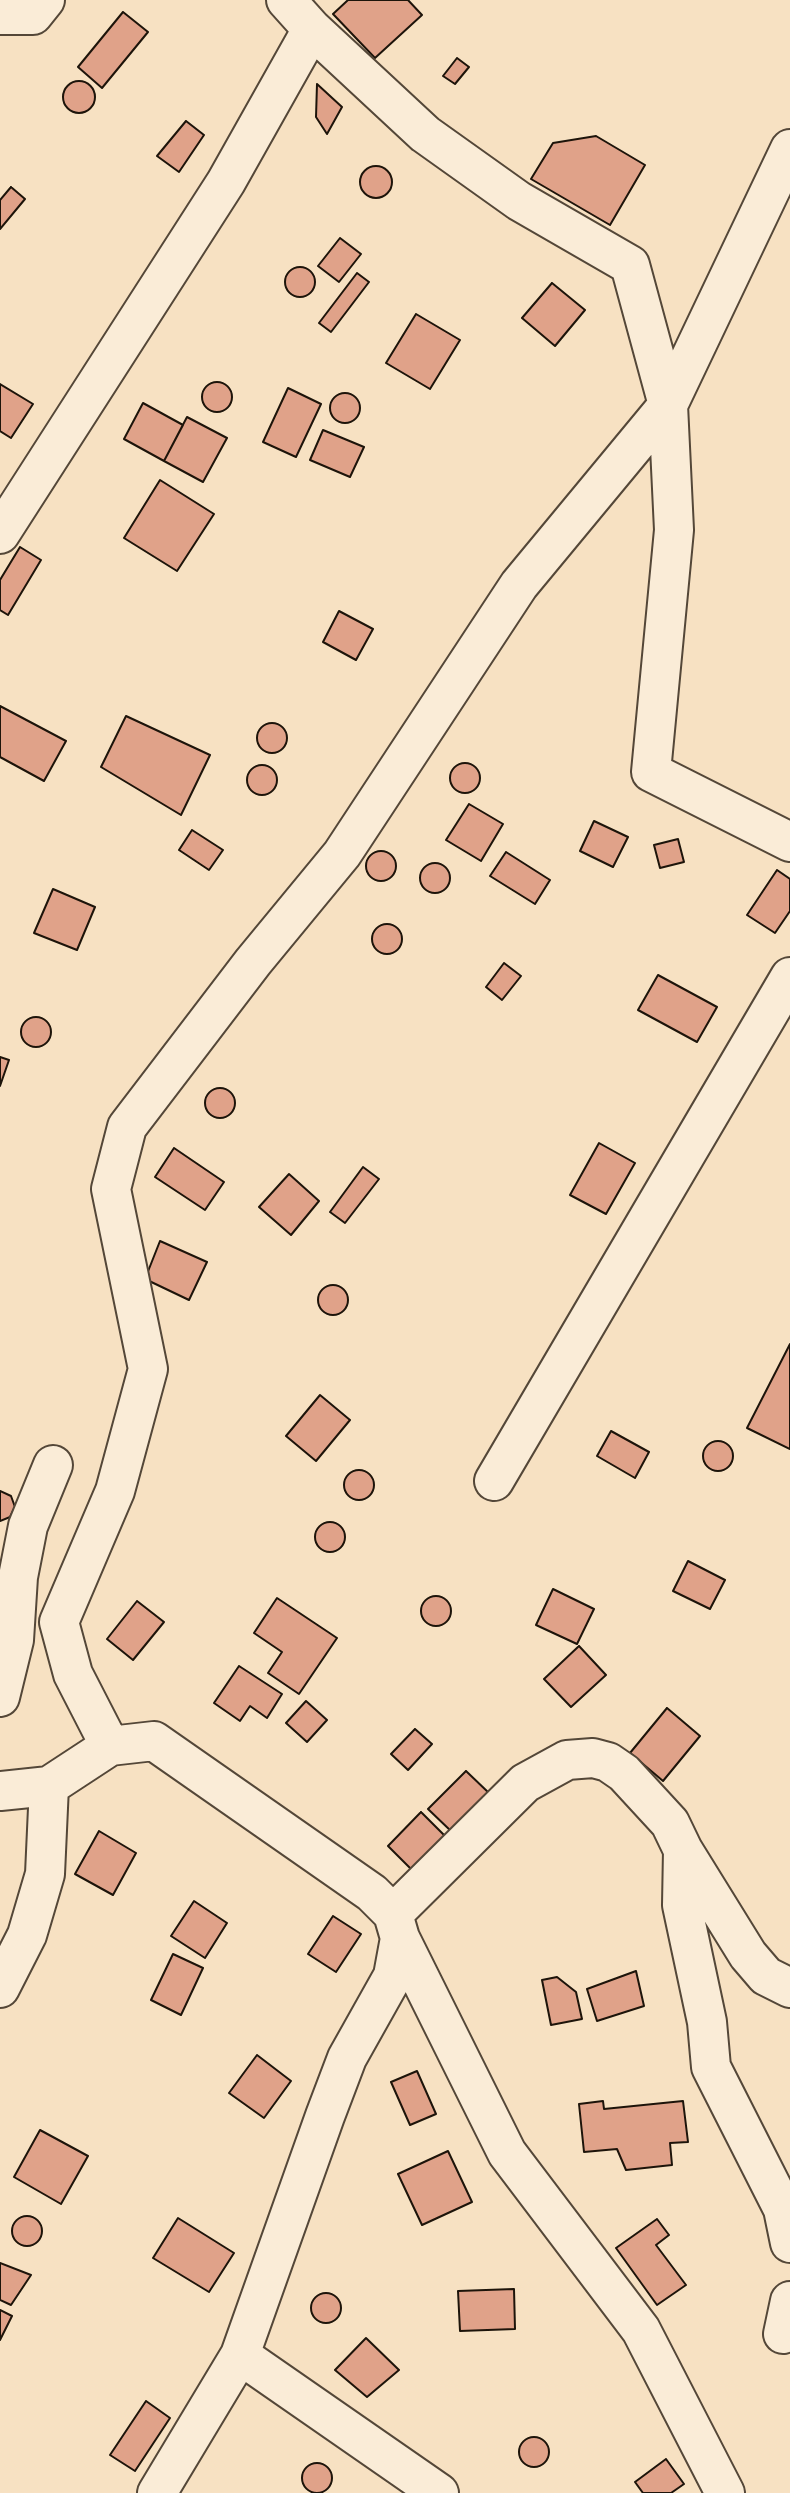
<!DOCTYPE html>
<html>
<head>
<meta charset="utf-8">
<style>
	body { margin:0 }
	canvas { display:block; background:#f7e1c2 }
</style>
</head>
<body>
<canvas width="790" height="2493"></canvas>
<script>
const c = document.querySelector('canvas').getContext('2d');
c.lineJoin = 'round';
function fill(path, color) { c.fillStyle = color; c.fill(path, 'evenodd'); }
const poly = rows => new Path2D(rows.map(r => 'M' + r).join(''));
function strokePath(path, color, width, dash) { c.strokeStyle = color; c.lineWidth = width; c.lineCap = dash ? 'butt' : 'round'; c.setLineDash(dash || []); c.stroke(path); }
const building = poly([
	[348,0,408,0,422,15,375,58,333,14,348,0],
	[123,12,148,32,102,88,78,67,123,12],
	[457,58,469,67,455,84,443,76,457,58],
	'63 97a16 16 0 1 1 32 0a16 16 0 1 1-32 0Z',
	[317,84,342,107,327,134,316,117,317,84],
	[186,121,204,135,179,172,157,156,186,121],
	[596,136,645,165,610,225,531,179,553,143,596,136],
	'360 182a16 16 0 1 1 32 0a16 16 0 1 1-32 0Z',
	[11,187,25,199,0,229,0,200,11,187],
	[340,238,361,254,339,282,318,266,340,238],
	'285 282a15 15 0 1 1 30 0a15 15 0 1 1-30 0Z',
	[357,273,369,282,331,332,319,323,357,273],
	[552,283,585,310,555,346,522,318,552,283],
	[416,314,460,340,430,389,386,363,416,314],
	'202 397a15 15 0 1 1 30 0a15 15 0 1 1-30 0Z',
	[0,384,33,404,11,438,0,431,0,384],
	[288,388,321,404,296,457,263,442,288,388],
	'330 408a15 15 0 1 1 30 0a15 15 0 1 1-30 0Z',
	[143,403,183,425,164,461,124,439,143,403],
	[187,417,227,438,203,482,164,461,187,417],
	[323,430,364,447,350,477,310,460,323,430],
	[160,480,214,514,177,571,124,538,160,480],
	[20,547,41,560,8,615,0,610,0,580,20,547],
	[339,611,373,629,356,660,323,642,339,611],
	[0,706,66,741,44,781,0,757,0,706],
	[126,716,210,755,181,815,101,767,126,716],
	'257 738a15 15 0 1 1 30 0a15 15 0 1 1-30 0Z',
	'450 778a15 15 0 1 1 30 0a15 15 0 1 1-30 0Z',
	'247 780a15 15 0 1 1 30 0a15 15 0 1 1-30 0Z',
	[469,804,503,824,481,861,446,840,469,804],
	[594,821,628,837,613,867,580,851,594,821],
	[192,830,223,850,209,870,179,850,192,830],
	[678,839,684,862,660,868,654,845,678,839],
	'366 866a15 15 0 1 1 30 0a15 15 0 1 1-30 0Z',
	[506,852,550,880,535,904,490,876,506,852],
	'420 878a15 15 0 1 1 30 0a15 15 0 1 1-30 0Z',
	[777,870,790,879,790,911,775,933,747,915,777,870],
	[53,889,95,907,77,950,34,933,53,889],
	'372 939a15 15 0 1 1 30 0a15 15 0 1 1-30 0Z',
	[504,963,521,976,502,1000,486,987,504,963],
	[658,975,717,1007,697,1042,638,1010,658,975],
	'21 1032a15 15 0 1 1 30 0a15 15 0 1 1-30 0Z',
	[0,1057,9,1060,0,1086,0,1057],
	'205 1103a15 15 0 1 1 30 0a15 15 0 1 1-30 0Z',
	[599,1143,635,1163,606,1214,570,1195,599,1143],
	[174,1148,224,1182,205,1210,155,1177,174,1148],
	[363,1167,379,1179,345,1223,330,1212,363,1167],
	[289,1174,319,1201,291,1235,259,1207,289,1174],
	[160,1241,207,1262,189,1300,145,1279,160,1241],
	'318 1300a15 15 0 1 1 30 0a15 15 0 1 1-30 0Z',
	[790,1344,790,1449,747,1428,790,1344],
	[320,1395,350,1420,316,1461,286,1436,320,1395],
	[611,1431,649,1452,635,1478,597,1456,611,1431],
	'703 1456a15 15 0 1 1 30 0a15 15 0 1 1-30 0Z',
	'344 1485a15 15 0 1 1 30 0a15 15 0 1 1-30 0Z',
	[0,1491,11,1496,15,1507,10,1517,0,1521,0,1491],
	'315 1537a15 15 0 1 1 30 0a15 15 0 1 1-30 0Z',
	[688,1561,725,1580,710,1609,673,1591,688,1561],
	[553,1589,594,1609,577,1644,536,1625,553,1589],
	'421 1611a15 15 0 1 1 30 0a15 15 0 1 1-30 0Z',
	[277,1598,337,1638,299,1694,268,1673,282,1652,254,1633,277,1598],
	[137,1601,164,1622,133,1660,107,1639,137,1601],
	[579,1646,606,1675,571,1707,544,1679,579,1646],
	[239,1666,282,1694,267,1718,250,1706,240,1721,214,1703,239,1666],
	[306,1701,327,1720,307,1742,286,1723,306,1701],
	[667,1708,700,1736,663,1781,630,1753,667,1708],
	[415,1729,432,1744,408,1770,391,1754,415,1729],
	[466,1771,490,1794,453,1833,428,1809,466,1771],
	[421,1812,448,1839,414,1872,388,1846,421,1812],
	[99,1831,136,1853,113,1895,75,1874,99,1831],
	[194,1901,227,1923,205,1958,171,1936,194,1901],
	[333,1916,361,1934,336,1972,308,1954,333,1916],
	[173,1954,203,1968,181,2015,151,2000,173,1954],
	[636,1971,644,2006,597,2021,587,1989,636,1971],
	[557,1977,576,1992,582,2019,551,2025,542,1980,557,1977],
	[257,2055,291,2081,264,2118,229,2093,257,2055],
	[417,2071,436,2114,410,2125,391,2082,417,2071],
	[603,2101,604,2109,683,2101,688,2142,670,2143,672,2165,626,2170,617,2149,584,2152,579,2104,603,2101],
	[40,2130,88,2156,61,2204,14,2177,40,2130],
	[448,2151,472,2202,422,2225,398,2174,448,2151],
	'12 2231a15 15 0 1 1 30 0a15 15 0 1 1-30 0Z',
	[178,2218,234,2253,209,2292,153,2258,178,2218],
	[657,2219,669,2235,656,2245,686,2285,657,2305,616,2248,657,2219],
	[0,2263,31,2275,11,2305,0,2300,0,2263],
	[514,2289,515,2329,460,2331,458,2291,514,2289],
	'311 2308a15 15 0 1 1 30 0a15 15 0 1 1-30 0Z',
	[0,2310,12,2316,0,2340,0,2310],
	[366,2338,399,2370,367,2397,335,2370,366,2338],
	[146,2401,170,2418,135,2471,110,2455,146,2401],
	'519 2452a15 15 0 1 1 30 0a15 15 0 1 1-30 0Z',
	[666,2459,684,2484,671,2493,643,2493,635,2482,666,2459],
	'302 2478a15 15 0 1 1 30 0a15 15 0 1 1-30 0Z'
]);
const minor = poly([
	[0,15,33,15,45,0],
	[312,29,425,134,519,201,630,265,668,405,674,530,651,772,790,842],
	[0,534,226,182,312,29,286,0],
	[494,1481,790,977],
	[0,1697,14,1640,18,1577,28,1526,53,1465],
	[110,1746,73,1674,59,1622,115,1491,148,1369,111,1189,127,1127,253,962,342,854,519,585,668,405,790,149],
	[0,1791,49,1786,110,1746,154,1741,372,1893,393,1914,400,1938,393,1976,347,2058,325,2116,240,2355,157,2493],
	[683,1850,748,1955,766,1976,790,1988],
	[393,1914,525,1783,567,1760,593,1758,608,1762,624,1773,670,1823,683,1850,682,1905,707,2022,711,2067,783,2209,790,2243],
	[400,1938,507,2153,641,2330,725,2493],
	[0,1988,27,1935,45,1874,49,1786],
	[783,2334,790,2301],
	[240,2355,439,2493]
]);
fill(building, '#e0a289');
strokePath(building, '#1d140a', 2);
strokePath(minor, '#544738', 42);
strokePath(minor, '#faecd7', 38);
</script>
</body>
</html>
